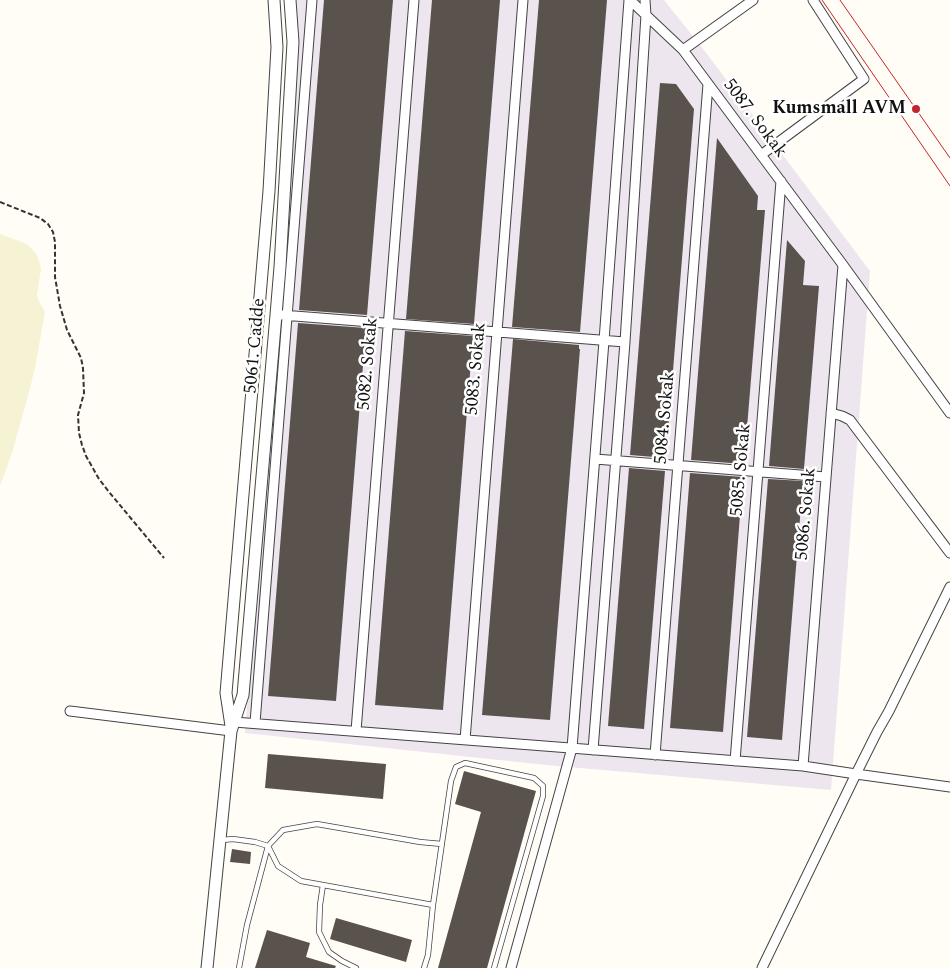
<!DOCTYPE html>
<html>
<head>
<meta charset="utf-8">
<style>
	body { margin:0 }
	canvas { display:block; background:#fffdf5 }
</style>
</head>
<body>
<canvas width="950" height="968"></canvas>
<script>
const c = document.querySelector('canvas').getContext('2d');
c.lineJoin = 'round';
function fill(path, color) { c.fillStyle = color; c.fill(path, 'evenodd'); }
const poly = rows => new Path2D(rows.map(r => 'M' + r).join(''));
function strokePath(path, color, width, dash) { c.strokeStyle = color; c.lineWidth = width; c.lineCap = dash ? 'butt' : 'round'; c.setLineDash(dash || []); c.stroke(path); }
function drawText(font, color, halo, rows, align = 'center') {
  c.font = font + ' Spectral,serif'; c.lineWidth = 5; c.setLineDash([]); c.textBaseline = 'middle'; c.strokeStyle = halo; c.fillStyle = color; for (const [text, x, y, turn = 0] of rows) {
    c.save(); c.translate(x, y); c.rotate((+turn || 0) * Math.PI / 180); c.textAlign = isNaN(turn) ? turn : align; if (halo) c.strokeText(text, 0, 0); c.fillText(text, 0, 0); c.restore();
  }
}
const industrial = poly([
	[295,0,664,0,704,50,870,271,831,790,546,765,245,733,299,39]
]);
const farmland = poly([
	[0,234,27,244,35,252,38,258,41,269,37,295,38,299,45,312,35,368,28,396,12,453,0,486]
]);
const building = poly([
	[324,0,393,0,367,315,299,310],
	[432,0,500,0,474,324,406,319],
	[539,0,607,0,580,332,512,327],
	[660,83,676,84,694,109,666,458,630,455],
	[717,138,758,196,757,210,765,210,744,464,691,460],
	[787,240,805,261,803,285,819,286,804,469,769,466],
	[298,323,366,328,336,701,268,696],
	[405,331,473,336,443,710,375,705],
	[513,339,579,345,579,349,580,349,550,720,482,715],
	[629,468,665,471,644,729,608,726],
	[690,473,743,477,723,732,670,728],
	[768,479,803,481,782,740,747,737],
	[268,754,386,764,383,799,265,788],
	[464,771,536,791,487,968,438,968,481,812,455,804],
	[232,849,251,852,250,864,230,862],
	[336,918,412,940,406,962,330,939],
	[267,930,310,943,306,957,336,966,335,968,255,968]
]);
const path = poly([
	[0,202,40,218,48,224,53,232,55,242,55,277,60,306,67,330,81,358,83,368,84,393,78,415,79,433,82,445,86,456,99,479,109,492,164,558]
]);
const service = poly([
	[222,840,233,839,255,842,268,846,278,866,301,881,433,905,451,781,456,767,465,763,534,778,543,786,543,796,494,968],
	[323,885,320,905,319,932,329,952,342,961,356,968],
	[239,968,247,925,268,846,283,830,317,824,420,842,442,844],
	[424,968,428,955,433,905]
]);
const minor = poly([
	[630,0,683,50,843,265,950,413],
	[683,50,753,0],
	[761,155,864,79,813,0],
	[282,315,625,342],
	[831,413,842,416,850,420,950,553],
	[595,459,826,477],
	[70,711,231,731],
	[234,722,803,766,856,774,877,732,889,711,950,587],
	[255,723,312,0],
	[356,731,414,0],
	[465,740,523,0],
	[593,750,625,342,646,15,645,0],
	[655,755,708,84],
	[735,761,781,181],
	[803,766,843,265],
	[511,968,572,748,604,341,629,0],
	[762,968,856,774,950,787]
]);
const tertiary = poly([
	[231,726,226,693,269,191,277,47,274,0],
	[207,968,231,731,243,695,276,315,280,267,293,42,290,0]
]);
const tram = poly([
	[822,0,950,186],
	[840,0,950,158]
]);
const markers = [
	[916,109,5,"#c4262e"]
];
const poiNames = [
	["Kumsmall AVM",906,109]
];
const streetNames = [
	["5087. Sokak",754,119,53],
	["5061. Cadde",256,346,-85],
	["5082. Sokak",369,364,-85],
	["5083. Sokak",477,369,-85],
	["5084. Sokak",666,418,-85],
	["5085. Sokak",742,470,-85],
	["5086. Sokak",807,514,-85]
];
fill(industrial, '#eee6ef');
fill(farmland, '#f6f3d4');
fill(building, '#5a524d');
strokePath(service, '#444', 6);
strokePath(minor, '#444', 11);
strokePath(tertiary, '#444', 13);
strokePath(path, '#333', 2, [5, 2.5]);
strokePath(service, '#fff', 4.5);
strokePath(minor, '#fff', 9);
strokePath(tertiary, '#fff', 11);
strokePath(tram, '#c4262e', 1);
for (const [x, y, r, color] of markers) { const dot = new Path2D(); dot.arc(x, y, r, 0, 2 * Math.PI); c.fillStyle = color; c.fill(dot); strokePath(dot, '#fff', 2); }
drawText('bold 18px', '#111', '#fff', poiNames, 'right');
drawText('18px', '#111', '#fff', streetNames);
</script>
</body>
</html>
